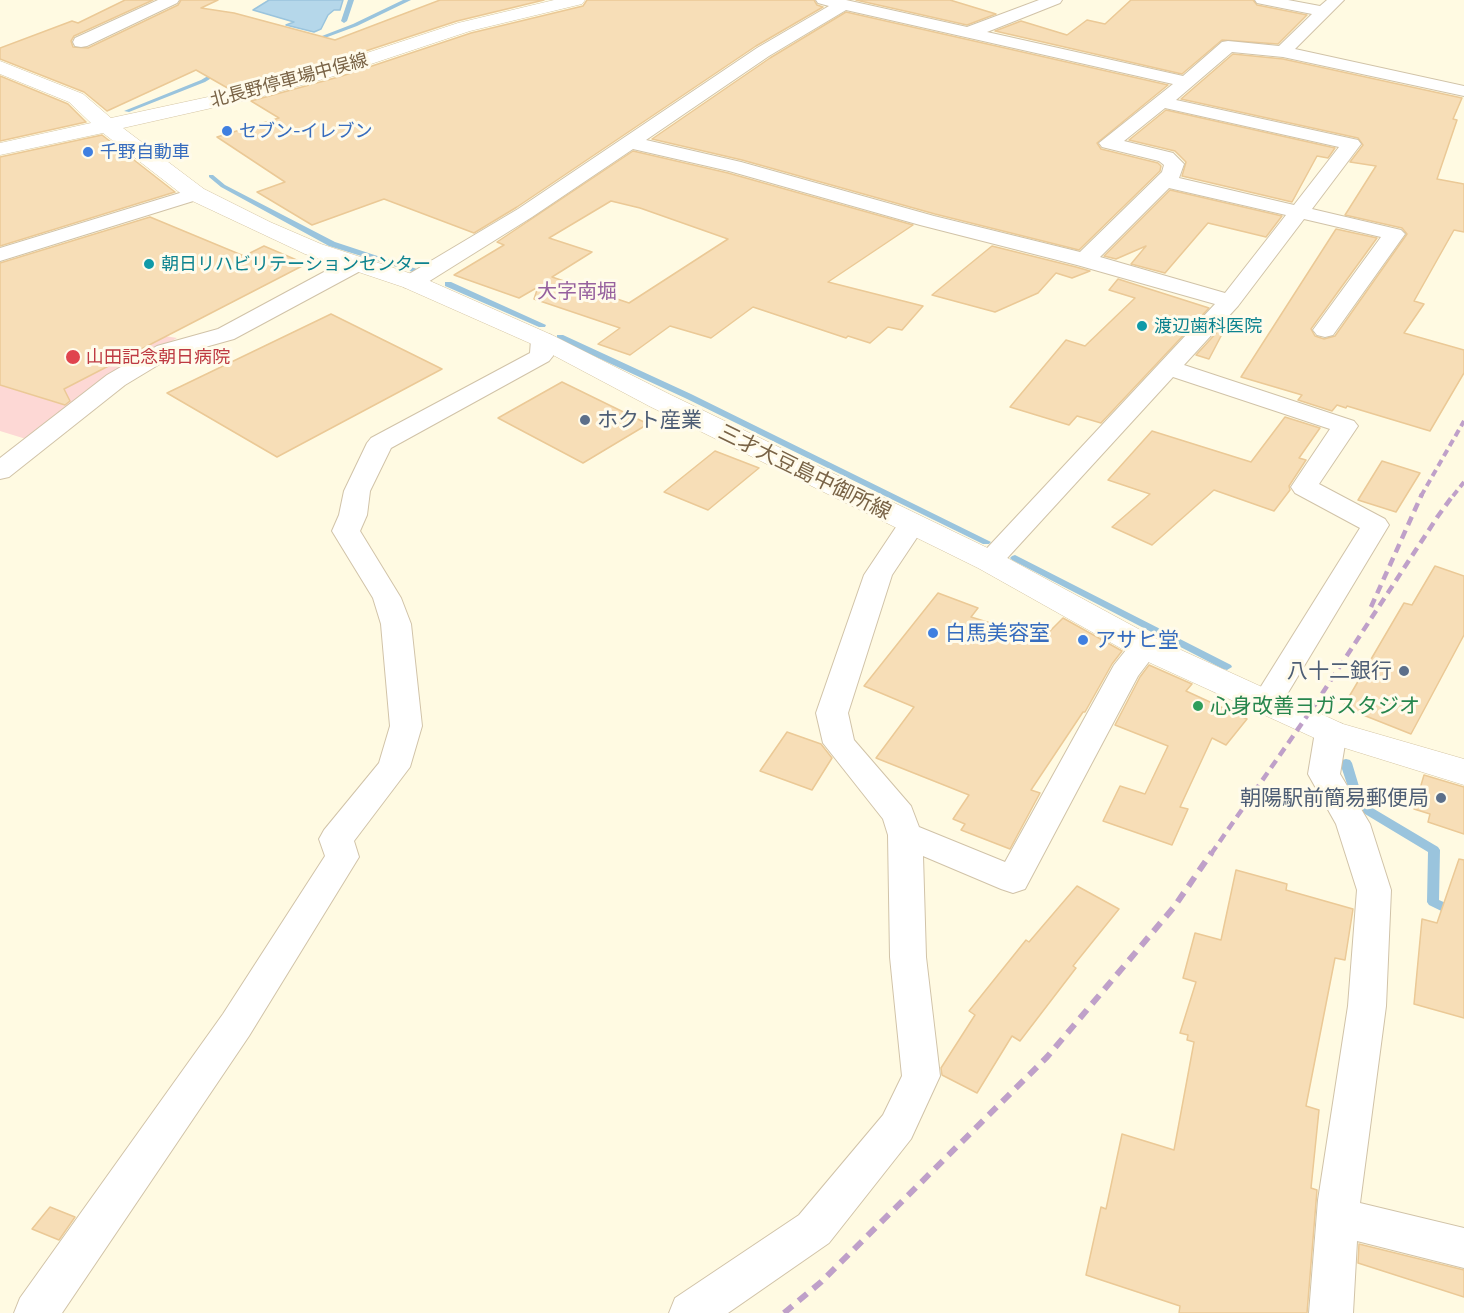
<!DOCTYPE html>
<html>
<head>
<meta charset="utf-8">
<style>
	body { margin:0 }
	canvas { display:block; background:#fffae2 }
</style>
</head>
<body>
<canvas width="1464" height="1313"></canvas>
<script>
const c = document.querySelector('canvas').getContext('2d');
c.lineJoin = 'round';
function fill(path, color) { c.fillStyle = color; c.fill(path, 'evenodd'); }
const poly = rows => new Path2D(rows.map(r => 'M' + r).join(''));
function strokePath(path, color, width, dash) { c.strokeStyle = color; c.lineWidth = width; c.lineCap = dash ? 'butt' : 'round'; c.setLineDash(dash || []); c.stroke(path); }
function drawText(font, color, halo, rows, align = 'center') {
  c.font = font + ' Commissioner,"Noto Sans JP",sans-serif'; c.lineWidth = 6; c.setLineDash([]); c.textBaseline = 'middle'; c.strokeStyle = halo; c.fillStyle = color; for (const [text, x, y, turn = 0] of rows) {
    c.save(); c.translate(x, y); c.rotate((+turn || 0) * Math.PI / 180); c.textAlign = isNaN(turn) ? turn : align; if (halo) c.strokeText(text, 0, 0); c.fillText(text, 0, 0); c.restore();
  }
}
const medical = poly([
	[0,296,153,334,177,338,113,376,26,439,0,431]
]);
const water = poly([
	[269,0,343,0,340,10,334,10,328,15,321,29,314,32,286,25,294,22,253,10,269,0]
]);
const stream = poly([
	[348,0,354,0,347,21,344,23,341,21,348,0],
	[403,0,411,0,357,26,314,42,309,41,353,24,403,0],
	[218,70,223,71,205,82,129,112,124,111,201,80,218,70],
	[209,175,213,175,225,185,335,242,420,270,413,272,329,246,221,187,209,177,209,175],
	[445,282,451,282,546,325,545,327,539,327,445,286,445,282],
	[557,335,563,335,691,394,991,542,989,544,983,544,685,398,557,339,557,335],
	[1015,555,1231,665,1232,667,1227,670,1223,669,1012,560,1010,558,1012,556,1015,555],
	[1346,759,1350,760,1352,763,1364,803,1438,847,1440,850,1439,900,1464,911,1464,922,1429,905,1427,902,1428,852,1355,808,1340,763,1342,760,1346,759]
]);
const building = poly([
	[125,0,153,0,74,36,71,41,73,47,88,48,178,5,181,0,218,0,201,8,234,13,335,40,440,0,544,0,457,21,326,64,231,90,196,70,107,111,84,92,0,59,0,48,72,21,78,23,125,0],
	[587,0,814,0,817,5,823,7,756,46,517,207,474,233,384,199,312,225,257,192,285,182,217,137,279,118,251,101,342,76,471,33,583,6,587,0],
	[856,0,950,0,996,14,967,25,856,0],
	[1131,0,1253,0,1257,5,1307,15,1278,44,1222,40,1182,74,995,31,1021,21,1067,35,1087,20,1105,24,1131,0],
	[846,12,1168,85,1097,143,1101,149,1158,163,1161,166,1160,171,1079,250,935,214,742,160,652,139,770,58,846,12],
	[1233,54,1283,59,1462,98,1453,119,1457,120,1437,179,1464,184,1464,232,1454,230,1414,301,1424,304,1404,333,1464,350,1464,373,1430,431,1347,406,1346,408,1337,405,1332,411,1298,400,1302,395,1241,377,1336,229,1377,238,1311,329,1315,336,1324,339,1335,336,1407,234,1402,228,1345,215,1376,166,1350,162,1363,145,1358,138,1181,99,1233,54],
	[0,76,68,104,86,122,0,141,0,76],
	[1166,110,1335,148,1328,158,1317,156,1292,202,1182,176,1186,162,1175,151,1129,140,1166,110],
	[102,135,175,192,0,246,0,157,102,135],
	[633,151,728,173,913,225,828,282,923,306,902,330,888,327,870,343,848,336,846,338,753,307,711,338,670,326,630,355,598,344,620,328,534,299,538,287,519,298,454,275,504,245,497,242,633,151],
	[611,201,640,208,728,239,629,303,552,277,592,252,549,238,611,201],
	[1170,190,1282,216,1266,237,1208,223,1165,273,1131,264,1146,246,1116,259,1104,256,1170,190],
	[150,217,244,256,264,246,306,264,64,389,70,401,65,405,0,385,0,263,150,217],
	[992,246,1076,267,1090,271,1072,278,1056,273,1038,293,995,312,932,295,992,246],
	[1118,279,1209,308,1101,423,1077,416,1069,425,1010,407,1066,340,1085,346,1135,298,1109,290,1118,279],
	[331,314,442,369,277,457,167,393,331,314],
	[1231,317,1209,359,1196,355,1231,317],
	[562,382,648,424,583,463,498,418,562,382],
	[1285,417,1320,428,1299,458,1306,460,1289,486,1290,490,1274,511,1214,490,1152,545,1112,527,1150,494,1108,480,1152,431,1251,462,1285,417],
	[715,451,759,468,708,510,664,492,715,451],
	[1382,461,1420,473,1396,512,1358,500,1382,461],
	[1435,566,1464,576,1464,635,1411,734,1343,707,1404,603,1412,605,1435,566],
	[938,593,978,608,971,617,1042,639,1063,618,1122,651,1112,664,1085,712,1083,712,1031,790,1040,793,1010,849,961,830,965,824,953,819,969,795,876,758,914,707,864,686,938,593],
	[1149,665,1192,684,1186,691,1247,719,1226,745,1212,738,1180,807,1188,809,1172,845,1103,821,1120,786,1145,794,1168,746,1115,725,1140,677,1149,665],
	[787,732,821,744,832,758,812,790,760,771,787,732],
	[1424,775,1464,787,1464,834,1428,822,1430,814,1414,809,1424,775],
	[1459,859,1464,860,1464,1018,1414,1004,1422,919,1437,923,1459,859],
	[1236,870,1287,884,1286,890,1353,909,1345,960,1335,958,1306,1106,1319,1110,1311,1188,1317,1190,1307,1313,1179,1313,1180,1306,1086,1275,1101,1207,1106,1209,1122,1134,1174,1150,1194,1042,1187,1040,1188,1035,1180,1033,1196,982,1183,978,1195,933,1221,940,1236,870],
	[1077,886,1119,909,1073,966,1076,968,1020,1041,1012,1036,977,1093,942,1075,941,1068,975,1015,969,1011,1026,940,1029,942,1077,886],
	[50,1207,75,1217,59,1240,32,1229,50,1207],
	[1359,1244,1464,1270,1464,1297,1358,1263,1359,1244]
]);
const minor = poly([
	[158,0,179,0,177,3,87,46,81,47,75,46,73,42,75,38,158,0],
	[816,0,846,0,967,27,1039,0,1062,0,1060,3,987,32,1183,76,1222,42,1228,41,1279,46,1312,14,1257,3,1255,0,1288,0,1320,6,1327,0,1344,0,1295,49,1464,86,1464,96,1283,57,1232,52,1176,100,1358,140,1361,144,1312,209,1401,230,1405,234,1333,335,1325,337,1317,335,1313,330,1381,237,1304,219,1238,306,1184,365,1354,421,1358,426,1319,484,1385,519,1389,525,1277,711,1266,715,1255,711,1250,704,1360,528,1295,493,1291,487,1330,429,1173,377,999,567,989,570,979,567,975,561,1215,304,1077,265,920,225,729,171,633,149,532,217,420,287,412,289,404,287,401,282,404,277,518,209,757,48,829,6,818,3,816,0],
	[846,10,1173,84,1099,143,1102,147,1159,161,1164,165,1162,172,1080,252,934,216,741,162,646,140,769,56,846,10],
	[1165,108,1339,147,1294,205,1179,178,1184,164,1173,153,1124,141,1165,108],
	[1169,188,1286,215,1225,293,1100,257,1169,188],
	[196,188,203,190,206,194,203,198,0,261,0,248,196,188],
	[356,257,364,259,367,264,364,269,234,339,173,356,125,385,9,477,0,479,0,458,107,375,157,346,218,329,348,259,356,257],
	[543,333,551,335,555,340,553,356,549,361,391,448,370,491,367,515,360,531,401,598,411,624,422,726,410,767,354,841,359,857,249,1036,62,1313,14,1313,20,1298,223,1014,325,856,319,839,324,830,379,763,390,726,381,624,373,598,332,531,339,515,344,491,367,443,371,438,530,353,531,340,535,335,543,333],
	[912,516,922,518,926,524,892,575,848,713,854,740,911,806,919,827,1005,862,1114,665,1134,640,1145,637,1156,640,1160,647,1138,676,1025,889,1013,893,1001,889,923,856,926,957,940,1076,911,1139,829,1243,728,1313,669,1313,675,1298,799,1215,883,1115,902,1076,890,957,888,835,883,819,823,743,816,713,864,575,902,518,912,516],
	[1331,721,1342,724,1347,732,1340,774,1370,824,1391,890,1386,1006,1360,1203,1464,1228,1464,1268,1357,1241,1353,1313,1309,1313,1318,1200,1348,1006,1357,890,1336,824,1308,774,1315,732,1320,724,1331,721]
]);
const secondary = poly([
	[554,0,585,0,582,4,470,31,341,74,256,98,123,128,204,189,270,222,321,244,421,277,552,335,669,394,1000,554,1157,639,1343,724,1464,759,1464,785,1319,740,1133,655,978,568,649,406,534,345,403,287,305,254,188,199,103,133,0,155,0,143,91,123,69,102,0,74,0,61,83,94,111,118,245,89,327,66,458,23,554,0]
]);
const railFar2 = poly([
	[1421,496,1464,421],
	[1453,496,1464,482]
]);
const railFar1 = poly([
	[1371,607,1422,494],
	[1211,854,1314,706,1438,516,1454,494]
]);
const rail = poly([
	[784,1313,821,1282,1047,1057,1174,907,1212,852]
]);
const markers = [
	[227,131,6,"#3f7fe0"],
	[88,152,6,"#3f7fe0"],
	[149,264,6,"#0f9aa8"],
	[1142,326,6,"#0f9aa8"],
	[73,357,8,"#e0444e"],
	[585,420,6,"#5c6f8a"],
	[933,633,6,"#3f7fe0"],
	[1083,640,6,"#3f7fe0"],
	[1404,671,6,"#5c6f8a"],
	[1198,706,6,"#2e9e5b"],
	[1441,798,6,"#5c6f8a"]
];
const farStreetnames = [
	["北長野停車場中俣線",289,80,-15]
];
const farShopnames = [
	["セブン-イレブン",239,131],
	["千野自動車",100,152]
];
const farCulturenames = [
	["朝日リハビリテーションセンター",161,264],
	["渡辺歯科医院",1154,326]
];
const farHealthnames = [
	["山田記念朝日病院",86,357]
];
const farQuarternames = [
	["大字南堀",577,291]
];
const serviceNames = [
	["ホクト産業",597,420,"left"],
	["八十二銀行",1392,671],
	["朝陽駅前簡易郵便局",1429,798]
];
const streetNames = [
	["三才大豆島中御所線",805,472,26]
];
const shopNames = [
	["白馬美容室",945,633],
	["アサヒ堂",1095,640]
];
const leisureNames = [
	["心身改善ヨガスタジオ",1210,706]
];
fill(medical, '#fdd8d5');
fill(water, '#b5d7ea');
strokePath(water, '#9ac4dd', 1.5);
fill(stream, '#9ac4dd');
fill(building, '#f7deb7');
strokePath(building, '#ebc996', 1.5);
strokePath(minor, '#d1c3a8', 2);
strokePath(secondary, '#d5c5a4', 1);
fill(minor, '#fff');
fill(secondary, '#fff');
strokePath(railFar2, '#bfa0c9', 4, [7, 4.5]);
strokePath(railFar1, '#bfa0c9', 4.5, [9, 6]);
strokePath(rail, '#bfa0c9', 6, [11, 8]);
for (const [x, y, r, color] of markers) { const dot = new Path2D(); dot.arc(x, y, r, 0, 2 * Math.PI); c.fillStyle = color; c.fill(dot); strokePath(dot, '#fffbeb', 2); }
drawText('18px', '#796346', '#fffbeb', farStreetnames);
drawText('18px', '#366cbe', '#fffbeb', farShopnames, 'left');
drawText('18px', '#0d838f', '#fffbeb', farCulturenames, 'left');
drawText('18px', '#be3a42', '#fffbeb', farHealthnames, 'left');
drawText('20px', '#96609e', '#fffbeb', farQuarternames);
drawText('21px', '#4e5e75', '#fffbeb', serviceNames, 'right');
drawText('21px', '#796346', '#fffbeb', streetNames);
drawText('21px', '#366cbe', '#fffbeb', shopNames, 'left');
drawText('21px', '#27864d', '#fffbeb', leisureNames, 'left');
</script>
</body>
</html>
